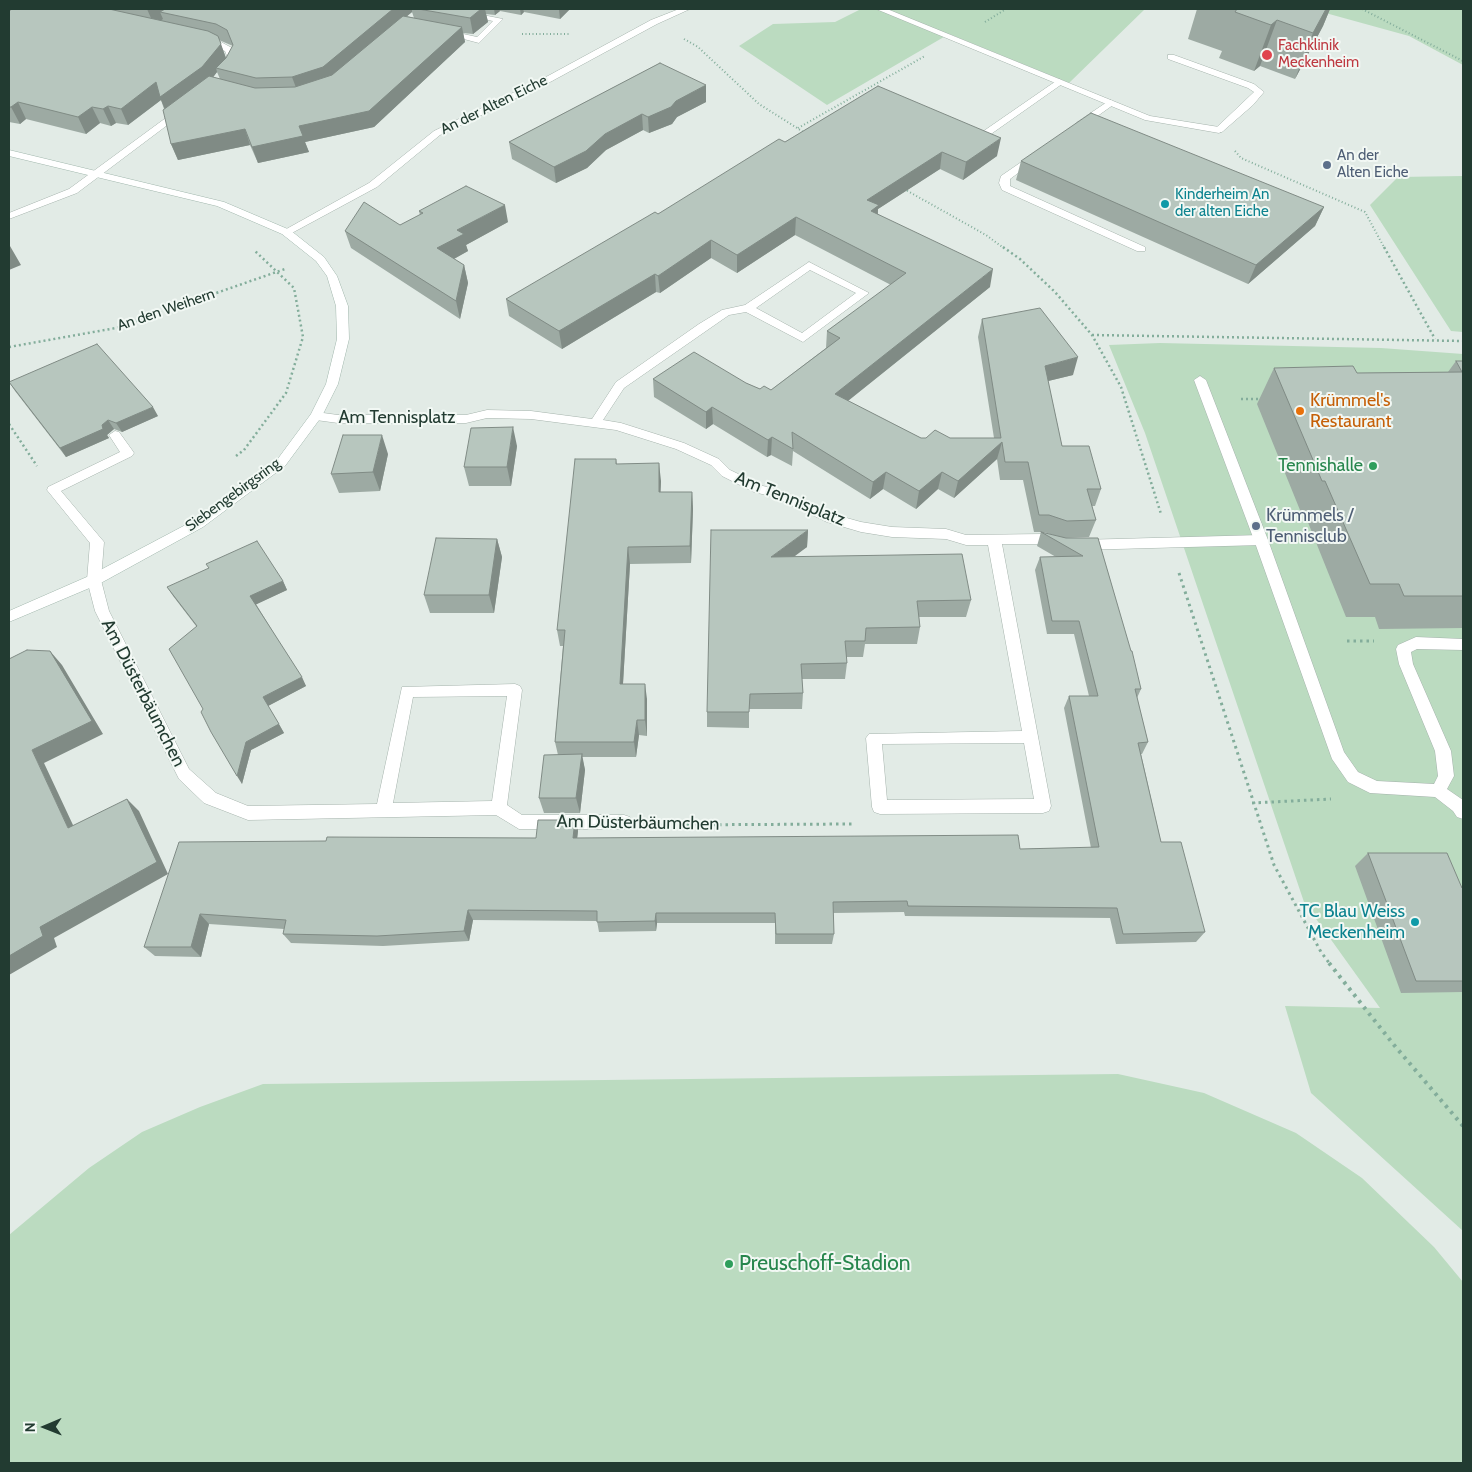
<!DOCTYPE html>
<html>
<head>
<meta charset="utf-8">
<style>
	body { margin:0 }
	#map { position:relative; width:1472px; height:1472px; overflow:hidden; background:#e2ebe6; font-family:Cabin,sans-serif }
	canvas { display:block }
	.frame { position:absolute; inset:0; border:10px solid #223b31; pointer-events:none }
	.north { position:absolute; left:20px; top:1402px; width:50px; height:50px; -webkit-text-stroke:4px #f2f8f4; paint-order:stroke; rotate:269deg; font-size:14px; font-weight:700; line-height:20px; text-align:center; color:#223b31 }
	.north::after { content:''; display:block; margin:auto; width:18px; height:22px; background:#223b31; clip-path:polygon(50% 0,100% 100%,50% 72%,0 100%) }
</style>
</head>
<body>
<div id="map">
<canvas width="1472" height="1472"></canvas>
<div class="frame"></div>
<div class="north">N</div>
</div>
<script>
const c = document.querySelector('canvas').getContext('2d');
c.lineJoin = 'round';
function fill(path, color) { c.fillStyle = color; c.fill(path, 'evenodd'); }
const poly = rows => new Path2D(rows.map(r => 'M' + r).join(''));
function strokePath(path, color, width, dash) { c.strokeStyle = color; c.lineWidth = width; c.lineCap = dash ? 'butt' : 'round'; c.setLineDash(dash || []); c.stroke(path); }
function drawText(font, color, halo, rows, align = 'center') {
  c.font = font + ' Cabin,sans-serif'; c.lineWidth = 4; c.setLineDash([]); c.textBaseline = 'middle'; c.strokeStyle = halo; c.fillStyle = color; for (const [text, x, y, turn = 0] of rows) {
    c.save(); c.translate(x, y); c.rotate((+turn || 0) * Math.PI / 180); c.textAlign = isNaN(turn) ? turn : align; if (halo) c.strokeText(text, 0, 0); c.fillText(text, 0, 0); c.restore();
  }
}
const green = poly([
	[861,9,1145,9,1069,83,949,34,827,105,739,46,773,24,835,22],
	[1311,9,1463,9,1463,65,1409,36],
	[1463,176,1463,332,1451,331,1370,205,1398,177],
	[1160,343,1381,348,1463,354,1463,1231,1311,1093,1285,1006,1380,1008,1304,902,1145,433,1109,345],
	[1118,1074,1204,1093,1296,1133,1362,1178,1434,1247,1463,1282,1463,1463,9,1463,9,1235,89,1168,142,1132,200,1107,263,1084]
]);
const pathFar3 = poly([
	[1362,9,1463,61],
	[985,22,1006,9],
	[522,34,570,34],
	[684,39,698,47,759,104,805,133],
	[798,128,925,56],
	[1235,151,1241,158,1365,212,1385,249],
	[904,189,986,235,1005,249]
]);
const pathFar2 = poly([
	[1003,247,1020,259,1055,292,1092,335,1121,387,1161,514],
	[1384,247,1435,339],
	[1092,335,1463,341],
	[9,347,116,328,285,269],
	[1241,399,1262,399],
	[9,424,37,466],
	[236,456,244,450,286,393,303,337,294,288,255,251]
]);
const pathFar1 = poly([
	[1179,573,1274,865,1321,952,1330,964],
	[1347,641,1374,641],
	[1252,803,1331,799],
	[654,825,853,824]
]);
const path = poly([
	[1329,963,1394,1045,1463,1126]
]);
const lane = poly([
	[1168,55,1174,55,1254,84,1264,92,1253,105,1222,132,1216,132,1216,128,1254,92,1248,88,1168,59,1168,55],
	[1059,79,1064,82,1062,84,981,141,975,141,975,137,1059,79],
	[1110,100,1113,101,1113,105,1082,127,1076,127,1076,123,1110,100],
	[1033,154,1041,156,1010,179,1010,186,1145,247,1145,251,1137,251,1002,190,999,183,1001,176,1033,154],
	[1200,376,1206,380,1268,540,1344,752,1358,772,1377,781,1434,784,1438,776,1435,751,1399,664,1396,649,1398,645,1416,637,1463,639,1463,650,1417,649,1411,652,1413,664,1451,751,1454,776,1447,789,1463,800,1463,819,1457,817,1453,811,1435,797,1370,793,1348,782,1332,759,1254,540,1194,380,1200,376],
	[115,431,119,432,132,450,134,453,132,456,61,491,104,542,101,580,94,585,87,580,90,543,47,490,48,487,120,452,109,435,115,431]
]);
const street = poly([
	[434,9,452,9,503,19,479,43,441,33,445,30,477,37,493,21,434,9],
	[679,9,690,9,657,24,552,81,440,135,377,187,290,234,282,234,281,232,369,183,434,131,546,77,651,20,679,9],
	[876,9,887,9,1150,116,1219,127,1224,130,1219,133,1145,120,876,9],
	[203,37,221,42,232,48,237,61,231,72,224,70,229,61,225,51,200,42,200,38,203,37],
	[178,109,186,111,77,193,9,219,9,213,69,189,178,109],
	[809,262,869,293,803,342,746,312,729,315,624,388,603,420,621,423,684,443,719,459,730,470,763,486,783,491,836,515,861,522,892,527,946,529,966,535,1043,534,1062,541,1064,544,1057,549,1042,544,1002,544,1051,806,1049,811,1043,813,880,814,874,812,872,807,866,738,869,734,1022,731,988,545,966,545,946,539,892,537,861,532,827,522,774,497,754,492,722,476,711,465,676,449,616,430,531,419,487,418,466,423,338,423,316,420,310,416,316,412,338,415,466,415,487,410,531,411,592,419,616,382,699,324,722,310,745,305,809,262],
	[810,270,856,293,802,333,756,308,810,270],
	[1024,743,1034,799,887,800,882,744,1024,743],
	[1261,535,1268,540,1261,545,1080,550,1073,545,1080,540,1261,535],
	[94,575,101,580,109,611,189,769,216,793,248,806,377,804,402,687,515,684,520,686,522,690,507,805,522,815,624,815,630,817,632,822,630,827,624,829,519,829,496,815,248,820,204,803,179,779,95,611,87,580,94,575],
	[507,696,492,801,393,803,413,697,507,696]
]);
const secondary = poly([
	[9,150,224,202,290,230,324,257,337,276,348,306,349,339,338,384,322,416,285,466,203,527,99,584,9,622,9,611,89,576,193,521,277,460,311,414,326,384,337,339,336,306,327,276,316,261,282,234,217,206,9,156,9,150]
]);
const wall = poly([
	[12,9,570,9,560,19,524,12,521,15,500,11,495,15,486,14,488,22,473,34,463,33,465,42,374,127,305,142,309,152,258,163,250,145,178,160,171,144,164,109,161,100,128,125,116,123,111,126,100,123,86,134,26,119,20,124,9,122,9,11],
	[412,12,414,18,407,16],
	[219,40,233,46,226,58],
	[217,72,220,79,213,77],
	[1197,9,1330,9,1323,26,1295,79,1260,66,1254,71,1219,58,1222,51,1188,39],
	[660,63,706,102,677,117,672,124,649,133,643,130,606,150,587,168,556,183,512,159,509,142],
	[878,86,997,156,963,180,940,169,878,209,878,214,990,287,848,401,921,438,994,438,978,337,982,319,1073,375,1048,381,1062,446,1101,489,1095,506,1092,506,1096,520,1089,537,1064,538,1098,538,1141,689,1137,698,1148,742,1142,754,1141,754,1161,842,1205,932,1196,942,1116,944,1110,918,905,916,904,912,833,913,834,934,832,944,775,944,775,923,657,923,656,931,599,932,597,921,473,920,469,941,383,946,291,943,283,934,284,929,209,924,201,957,155,956,144,947,326,841,536,838,575,820,578,831,577,838,1020,849,1091,848,1064,708,1069,696,1089,696,1074,634,1047,634,1035,570,1040,557,1056,557,1037,546,1041,532,1053,535,1044,532,1034,532,1023,480,1000,480,997,459,954,498,938,489,916,509,883,489,870,499,793,451,792,466,771,455,767,457,713,424,706,429,654,397,653,379,746,383,760,389,771,390,826,348,827,331,891,285,795,235,737,273,711,258,660,293,656,292,562,349,509,316,506,299,658,214,785,142],
	[1021,161,1324,207,1315,226,1248,284,1016,180],
	[419,211,508,222,466,245,468,251,454,259,464,265,468,283,460,319,351,248,345,231,400,225,420,215],
	[1456,361,1463,361,1463,628,1379,629,1375,617,1346,617,1305,515,1302,515,1257,404,1274,368,1357,373,1448,372],
	[9,382,158,416,122,432,114,429,107,435,109,438,66,457,15,391],
	[517,446,511,486,469,486,464,467],
	[388,454,380,491,339,493,331,474],
	[616,459,617,464,661,481,660,492,692,492,693,509,691,563,630,564,623,684,647,699,647,736,639,735,636,757,582,757,585,770,580,813,544,813,539,798,558,755,555,742,563,646,560,646,557,630],
	[808,530,807,547,793,556,971,600,966,617,919,617,920,627,917,644,865,644,863,657,846,657,847,663,845,679,802,679,803,693,802,709,749,709,749,728,707,727,707,712],
	[497,539,502,557,494,613,430,613,424,595],
	[283,581,287,590,256,604,306,686,268,706,284,733,251,750,242,784,196,626,173,596,167,587],
	[1368,853,1463,888,1463,992,1401,993,1355,866]
]);
const shadedWall = poly([
	[147,9,178,9,160,12,163,19,154,25],
	[393,9,412,9,412,12,328,83,298,93,292,77],
	[481,9,485,9,488,22,473,34,470,18],
	[494,9,499,9,500,11,495,15],
	[520,9,523,9,524,12,521,15],
	[559,9,570,9,560,19],
	[1326,9,1330,9,1323,26,1295,79,1313,33],
	[1277,20,1260,66,1254,71,1271,25],
	[462,27,465,42,374,127,305,142,309,152,258,163,252,147,299,126],
	[221,44,227,61,216,68,217,72,208,84,167,114,161,100,128,125,121,109,156,82],
	[706,85,706,102,677,117,672,124,649,133,648,117,676,101],
	[18,102,26,119,20,124,11,107],
	[108,106,116,123,111,126,103,109],
	[92,107,100,123,86,134,78,117],
	[642,114,643,130,606,150,587,168,556,183,554,167,605,134],
	[245,129,250,145,178,160,171,144],
	[1001,138,997,156,963,180,966,162],
	[942,152,940,169,878,209,877,223,867,200],
	[505,205,508,222,466,245,468,251,441,266,437,248,457,230],
	[1324,207,1315,226,1248,284,1256,265],
	[796,217,795,235,737,273,737,255],
	[711,240,711,258,660,293,658,276],
	[10,246,21,265,9,270,9,247],
	[464,265,468,283,460,319,456,301],
	[993,269,990,287,834,412,835,394],
	[655,274,656,292,562,349,559,331],
	[1078,357,1073,375,1040,383,1045,366],
	[153,407,158,416,122,432,116,423],
	[712,407,713,424,706,429,706,412],
	[108,420,114,429,107,435,109,438,66,457,60,448,102,425],
	[513,427,517,446,511,486,507,467],
	[382,435,388,454,380,491,373,472],
	[772,437,771,455,767,457,768,440],
	[1002,442,997,459,954,498,958,481],
	[659,463,661,481,660,509,659,492],
	[886,472,883,489,870,499,873,482],
	[942,472,938,489,916,509,919,491],
	[692,492,693,509,691,563,690,546],
	[808,530,807,547,771,574,771,557],
	[497,539,502,557,494,613,489,595],
	[628,547,630,564,622,700,620,684],
	[283,581,287,590,255,605,250,596],
	[50,651,62,665,103,734,44,763,80,840,68,828,32,750],
	[302,677,306,686,268,706,263,697],
	[645,684,647,699,647,736,645,720],
	[637,720,639,735,636,757,634,742],
	[279,724,284,733,251,750,242,784,237,776,246,742],
	[582,754,585,770,580,813,576,798],
	[127,799,139,811,168,874,54,938,57,947,9,975,9,956,40,927],
	[575,820,578,831,576,849,573,838],
	[468,910,473,920,469,941,464,931],
	[656,913,657,923,656,931,655,921],
	[200,914,209,924,201,957,191,947]
]);
const building = poly([
	[12,9,109,9,208,31,218,36,221,44,202,67,160,97,156,82,121,109,108,106,103,109,92,107,78,117,18,102,11,107,9,107,9,11,12,9],
	[165,9,393,9,323,67,292,77,256,78,216,68,226,58,233,45,227,30,216,24,160,12,165,9],
	[418,9,481,9,470,18,418,9],
	[1237,9,1326,9,1313,33,1277,20,1271,25,1235,12,1237,9],
	[403,16,462,27,369,111,299,126,303,136,252,147,245,129,171,144,163,110,209,76,255,88,295,87,332,75,403,16],
	[660,63,706,85,676,101,671,107,648,117,642,114,605,134,586,151,554,167,509,142,660,63],
	[878,86,1001,138,966,162,942,152,867,200,879,205,871,211,993,269,835,394,921,438,926,438,935,430,950,438,1001,438,982,319,1040,308,1078,357,1045,366,1062,446,1089,446,1101,489,1087,489,1096,520,1067,521,1049,515,1039,515,1028,462,1005,462,1002,442,958,481,942,472,919,491,886,472,873,482,792,432,793,449,772,437,768,440,712,407,706,412,653,379,694,352,746,383,760,389,764,386,771,390,840,338,827,331,906,273,796,217,737,255,711,240,658,276,655,274,559,331,506,299,655,212,658,214,779,139,785,142,878,86],
	[1091,113,1324,207,1256,265,1021,161,1091,113],
	[466,186,505,205,457,230,464,234,437,248,464,265,456,301,345,231,364,202,400,225,423,213,419,211,466,186],
	[97,344,153,407,116,423,108,420,102,425,103,429,60,448,9,382,97,344],
	[1456,361,1463,361,1463,596,1404,596,1399,584,1370,584,1325,481,1322,481,1274,368,1353,366,1357,373,1462,372,1456,361],
	[513,427,507,467,464,467,471,428,513,427],
	[343,435,382,435,373,472,331,474,343,435],
	[575,459,616,459,616,464,659,463,659,492,692,492,690,546,628,547,620,684,645,684,645,720,637,720,634,742,555,742,565,630,557,630,575,459],
	[711,530,808,530,771,557,962,554,971,600,917,601,920,627,866,628,865,641,845,641,847,663,801,664,803,693,750,694,749,712,707,712,711,530],
	[1041,532,1066,538,1098,538,1131,651,1132,651,1141,689,1135,689,1148,742,1138,743,1161,842,1181,842,1205,932,1123,934,1117,908,908,906,907,901,833,902,834,934,776,934,775,913,656,913,655,921,597,922,597,911,468,910,464,931,377,936,283,934,286,920,200,914,191,947,144,947,179,842,326,841,327,837,536,838,538,820,575,820,573,838,1018,835,1020,849,1099,847,1069,696,1098,696,1079,621,1052,621,1040,557,1083,556,1041,532],
	[436,538,497,539,489,595,424,595,436,538],
	[257,541,283,581,250,596,302,677,263,697,279,724,246,742,237,776,211,732,201,712,203,709,169,649,197,626,167,587,209,568,206,564,257,541],
	[27,650,50,651,92,721,32,750,68,828,127,799,157,862,40,927,43,936,9,956,9,659,27,650],
	[582,754,576,798,539,798,544,755,582,754],
	[1368,853,1447,853,1462,888,1463,888,1463,981,1416,981,1368,853]
]);
const markers = [
	[1267,55,6,"#e0444e"],
	[1327,165,5,"#5c6f8a"],
	[1165,204,5,"#0f9aa8"],
	[1300,411,5,"#e8710a"],
	[1373,466,5,"#2e9e5b"],
	[1256,526,5,"#5c6f8a"],
	[1415,922,5,"#0f9aa8"],
	[729,1264,5,"#2e9e5b"]
];
const farHealthnames = [
	["Fachklinik",1278,46],
	["Meckenheim",1278,63]
];
const farStreetnames = [
	["An der Alten Eiche",494,105,-26],
	["An den Weihern",166,310,-19],
	["Siebengebirgsring",233,495,-36]
];
const farServicenames = [
	["An der",1337,156],
	["Alten Eiche",1337,173]
];
const farCulturenames = [
	["Kinderheim An",1175,195],
	["der alten Eiche",1175,212]
];
const foodNames = [
	["Krümmel's",1310,401],
	["Restaurant",1310,422]
];
const streetNames = [
	["Am Tennisplatz",397,418],
	["Am Tennisplatz",790,499,22],
	["Am Düsterbäumchen",143,693,63],
	["Am Düsterbäumchen",638,823,1]
];
const leisureNames = [
	["Tennishalle",1363,466]
];
const serviceNames = [
	["Krümmels /",1266,516],
	["Tennisclub",1266,537]
];
const cultureNames = [
	["TC Blau Weiss",1405,912],
	["Meckenheim",1405,933]
];
const nearLeisurenames = [
	["Preuschoff-Stadion",739,1264]
];
fill(green, '#bbdbc0');
strokePath(lane, '#a5b3ac', 1);
strokePath(street, '#a5b3ac', 1);
strokePath(secondary, '#a0b6ac', 1);
strokePath(pathFar3, '#83ad9b', 2, [1, 2.5]);
strokePath(pathFar2, '#83ad9b', 2.5, [2, 3]);
strokePath(pathFar1, '#83ad9b', 3, [2.5, 4]);
strokePath(path, '#83ad9b', 4, [3, 5]);
fill(lane, '#fff');
fill(street, '#fff');
fill(secondary, '#fff');
fill(wall, '#9daaa3');
fill(shadedWall, '#808b85');
fill(building, '#b7c6be');
strokePath(building, '#808b85', 1);
for (const [x, y, r, color] of markers) { const dot = new Path2D(); dot.arc(x, y, r, 0, 2 * Math.PI); c.fillStyle = color; c.fill(dot); strokePath(dot, '#f2f8f4', 2); }
drawText('15px', '#be3a42', '#f2f8f4', farHealthnames, 'left');
drawText('15px', '#223b31', '#f2f8f4', farStreetnames);
drawText('15px', '#4e5e75', '#f2f8f4', farServicenames, 'left');
drawText('15px', '#0d838f', '#f2f8f4', farCulturenames, 'left');
drawText('18px', '#c56008', '#f2f8f4', foodNames, 'left');
drawText('18px', '#223b31', '#f2f8f4', streetNames);
drawText('18px', '#27864d', '#f2f8f4', leisureNames, 'right');
drawText('18px', '#4e5e75', '#f2f8f4', serviceNames, 'left');
drawText('18px', '#0d838f', '#f2f8f4', cultureNames, 'right');
drawText('21px', '#27864d', '#f2f8f4', nearLeisurenames, 'left');
</script>
</body>
</html>
